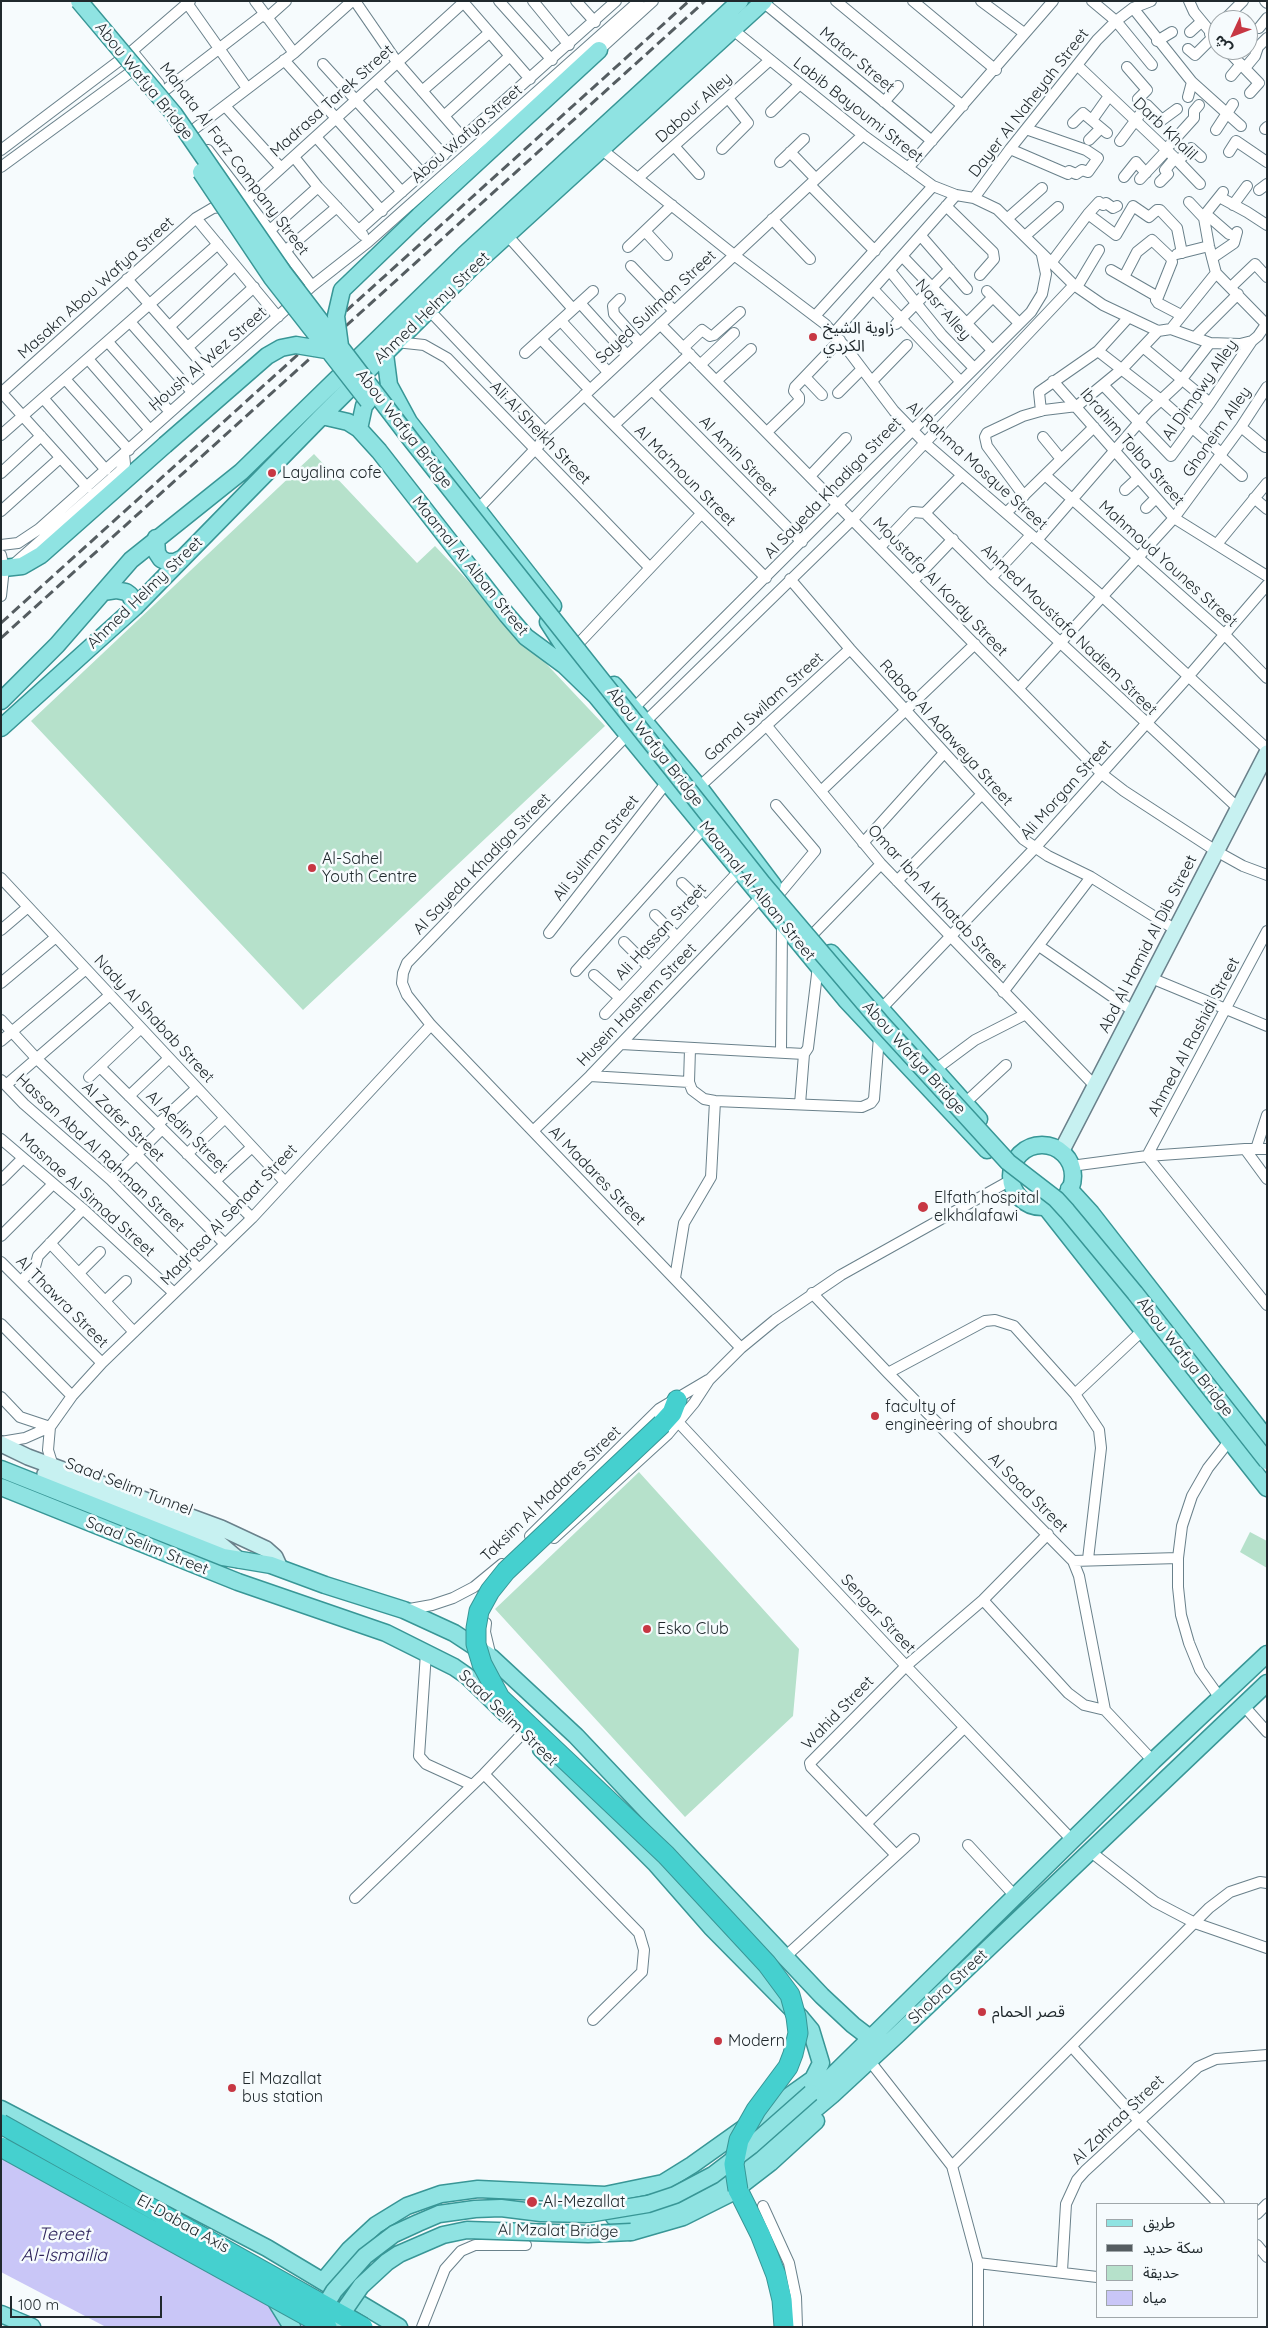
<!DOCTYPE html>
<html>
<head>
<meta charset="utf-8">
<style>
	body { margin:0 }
	#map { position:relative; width:1268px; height:2328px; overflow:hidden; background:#f6fbfd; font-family:Quicksand,"Noto Sans Arabic",sans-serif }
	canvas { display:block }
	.frame { position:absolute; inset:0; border:2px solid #20292d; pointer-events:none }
	.legend { position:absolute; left:1096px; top:2203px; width:162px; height:115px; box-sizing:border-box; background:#f6fbfd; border:1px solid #a0a7aa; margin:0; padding:6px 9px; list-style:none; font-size:15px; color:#20292d }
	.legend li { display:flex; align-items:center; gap:10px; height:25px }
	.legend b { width:25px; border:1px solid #a0a7aa }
	.north { position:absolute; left:1208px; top:10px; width:50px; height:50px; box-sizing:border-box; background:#f6fbfd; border:1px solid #a0a7aa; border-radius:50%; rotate:227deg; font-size:14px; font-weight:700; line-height:20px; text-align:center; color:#20292d }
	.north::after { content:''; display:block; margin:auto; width:18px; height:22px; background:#c73743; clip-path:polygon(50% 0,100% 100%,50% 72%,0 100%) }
	.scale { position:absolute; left:10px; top:2296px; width:152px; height:22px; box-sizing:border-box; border:2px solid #20292d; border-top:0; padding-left:6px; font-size:15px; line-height:18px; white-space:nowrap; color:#20292d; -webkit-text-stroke:4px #f6fbfd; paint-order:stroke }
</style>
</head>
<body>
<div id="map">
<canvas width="1268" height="2328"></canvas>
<div class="frame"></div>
<ul class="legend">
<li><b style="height:6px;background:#8fe3e2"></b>طريق</li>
<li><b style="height:6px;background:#555d61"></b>سكة حديد</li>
<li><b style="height:14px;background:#b6e1cb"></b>حديقة</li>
<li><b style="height:14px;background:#c9c6f7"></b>مياه</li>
</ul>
<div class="north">ش</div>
<div class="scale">100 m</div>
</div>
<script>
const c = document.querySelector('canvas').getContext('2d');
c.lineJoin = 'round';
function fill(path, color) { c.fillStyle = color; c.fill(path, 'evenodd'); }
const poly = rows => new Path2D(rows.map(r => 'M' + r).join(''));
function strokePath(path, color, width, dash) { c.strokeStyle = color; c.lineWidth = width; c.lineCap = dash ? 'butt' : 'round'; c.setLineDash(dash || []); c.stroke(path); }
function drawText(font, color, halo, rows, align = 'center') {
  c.font = font + ' Quicksand,"Noto Sans Arabic",sans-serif'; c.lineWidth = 5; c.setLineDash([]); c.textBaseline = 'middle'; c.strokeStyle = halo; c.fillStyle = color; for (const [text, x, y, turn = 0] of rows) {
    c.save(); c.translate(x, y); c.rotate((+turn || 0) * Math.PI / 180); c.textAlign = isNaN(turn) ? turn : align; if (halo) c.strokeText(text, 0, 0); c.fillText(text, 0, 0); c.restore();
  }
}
const green = poly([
	[314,454,417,563,435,546,605,726,303,1010,31,721],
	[639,1472,799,1649,793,1716,685,1817,495,1609],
	[1250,1532,1267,1541,1267,1568,1240,1552]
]);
const water = poly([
	[1,2153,319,2327,106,2327,1,2272]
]);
const street = poly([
	[255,1,294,53],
	[355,1,397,62,463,138],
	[499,1,552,60],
	[533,1,569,45],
	[576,1,595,22],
	[836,1,963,106],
	[913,1,996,70],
	[981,1,1024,33],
	[1092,1,1116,21,1152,65],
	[1189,1,1194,12,1218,41],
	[1265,1,1267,3],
	[763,2,932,141],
	[187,3,247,88],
	[464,3,530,79],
	[1133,8,1192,82,1241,126],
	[267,18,286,1],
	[1224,20,1243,1],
	[1259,28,1267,18],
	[732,29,863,135,933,186,956,195,974,198,997,209,1074,285,1103,305,1158,331,1171,329,1210,343,1240,344,1252,341,1258,336,1267,323],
	[1190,32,1201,22],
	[1210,34,1218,26],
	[1157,41,1172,32],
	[1188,49,1195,55,1213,37],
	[599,50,653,1],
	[1227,50,1259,83,1250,93],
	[132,51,159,84],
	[284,60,402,192],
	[323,64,423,174],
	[1078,66,1175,158,1200,184],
	[1127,67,1147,90,1138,99,1145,107],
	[1245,68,1255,56,1258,47,1267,38],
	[1231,76,1241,64],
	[377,81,444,155],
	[164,91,264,14],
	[422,91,489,33],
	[1188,97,1192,82],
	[884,102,898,86],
	[225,106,281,168],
	[771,112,800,84],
	[444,116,510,56],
	[1092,120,1109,96],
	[1073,123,1083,113,1107,133],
	[1265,129,1267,127],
	[193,130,294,53,352,1],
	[1216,130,1233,104],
	[316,137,382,211],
	[1089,140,1101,128],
	[1120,141,1147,105,1162,120,1177,109],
	[674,146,699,174],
	[601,149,734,255,825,324,847,349,894,411,925,443,1103,597,1267,749],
	[722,149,748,123,728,98],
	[1010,149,1068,174,1069,171,1076,174,1082,170,1088,172,1098,158,1086,150,1026,129],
	[1166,149,1194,118,1194,111,1199,105],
	[1,150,132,51,190,1],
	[208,150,312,286],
	[790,152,816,179],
	[1229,152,1236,141,1267,162],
	[294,157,318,187,363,235],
	[1178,161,1191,148,1201,157],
	[780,162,804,139],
	[1,167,139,66],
	[908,168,1053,1],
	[1124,177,1136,162,1146,173],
	[638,178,770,60],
	[1140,179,1167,150],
	[1160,182,1168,174,1165,170,1175,158],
	[810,185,875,251],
	[1259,190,1267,184],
	[1223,192,1207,212,1204,218,1209,246,1216,273,1266,324],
	[974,198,1010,149,1097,40,1116,21,1133,8,1151,1],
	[1223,199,1247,212,1267,225],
	[1189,202,1204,218],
	[1233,205,1247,186],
	[946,206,993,252,994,259,980,275],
	[1088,214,1099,202,1103,205,1106,203,1113,208,1117,206],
	[1206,214,1229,234],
	[196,218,278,317],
	[1008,218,1042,188],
	[772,219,810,259],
	[359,230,616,1],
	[269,231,318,187],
	[645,231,667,255],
	[507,235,573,309],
	[921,236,967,289],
	[1025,236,1058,207],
	[628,247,672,205],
	[285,251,337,207],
	[1177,254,1209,246],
	[903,257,992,350],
	[1212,258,1234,243,1237,232],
	[1051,263,1088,214,1116,235,1133,206,1149,217,1157,210,1160,210,1177,228,1182,253],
	[631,266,674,311],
	[1111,270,1158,297,1156,300,1158,303,1181,315],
	[890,271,942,335,974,368],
	[1124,277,1137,252,1152,240,1171,258,1172,262,1158,297],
	[127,279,212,375],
	[1077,287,1099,250],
	[1231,287,1255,264,1267,277],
	[873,289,960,381],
	[987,291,1019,323],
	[620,299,613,306,614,314,640,343],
	[580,303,627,355],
	[429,310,545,432],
	[815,316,933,186],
	[561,321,608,372],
	[131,323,192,392],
	[967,323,993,297],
	[660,324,1102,774,1124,791,1216,851,1243,866,1267,875],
	[896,324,950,269],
	[170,326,235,265],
	[1171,329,1216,273],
	[834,333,956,195],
	[1195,337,1238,294],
	[541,339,590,390],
	[108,342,170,412],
	[396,342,424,345,447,358,650,568],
	[188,347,254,287],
	[683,348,702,330,710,336,714,335,740,312],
	[1144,348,1210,403],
	[1098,351,1161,400,1222,454],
	[525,353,593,291],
	[88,359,150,430],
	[700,365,734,333],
	[805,377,822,395],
	[65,379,129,450],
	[716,381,751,349],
	[872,381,907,345],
	[1053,381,1174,518,1267,576],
	[1104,386,1171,456,1210,403,1252,341],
	[652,390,802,542],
	[1,392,87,487],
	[1,393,196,218,213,208,231,206,246,200,465,1],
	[838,393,862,369],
	[584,395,766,578],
	[43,398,106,470],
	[1041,411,1039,392,1098,351,1128,318],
	[614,425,690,354],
	[1241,427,1265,447],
	[767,432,799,401,799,397,794,391,795,387,840,340],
	[1,435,218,244],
	[1043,437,1061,459],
	[1220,456,1242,476],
	[1,473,41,436],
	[1045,475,1225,635,1267,678],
	[810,476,846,438],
	[1125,490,1138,478],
	[1024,496,987,446,985,437,987,433,1023,416,1044,410,1077,406,1122,369,1158,331],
	[1254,498,1267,509],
	[1146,508,1155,499],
	[478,509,540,444,545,432,863,135],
	[1,511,60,458],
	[925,513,962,475],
	[1006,513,1094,427],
	[1037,540,1148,412,1178,384,1210,343],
	[1217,544,1267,483],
	[1,545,18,543,39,529,312,286,368,242,639,1],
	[880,547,913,512,925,513,991,578,1238,808],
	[1,555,4,568,1,596],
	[14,564,120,471,125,464,124,454],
	[991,578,1031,535],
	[790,579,850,649,1023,839,1048,856,1091,877,1176,930],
	[913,581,953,539],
	[580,642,701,514],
	[1019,688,1174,518,1241,427,1267,387],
	[634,708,1031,312,1042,294,1046,274,1042,255],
	[646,721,853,519,1074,285],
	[766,725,881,864,1095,1086],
	[628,734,407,963,403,973,402,983,407,995,431,1025,741,1348],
	[699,787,850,649],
	[821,791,975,644],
	[776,805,815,851,780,893],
	[863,843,944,753],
	[1,878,284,1181],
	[897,881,981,795],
	[682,883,706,906],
	[655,915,677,937],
	[1,930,28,907],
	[1267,931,1147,1156,1267,1305],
	[549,933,667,782],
	[814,933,881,864],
	[624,942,649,967],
	[1039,946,1133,1011],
	[576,971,705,827],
	[594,975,620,998],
	[1151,978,1267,1026],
	[1,983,56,937],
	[1003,992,1091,877],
	[881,1009,1035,848,1187,678,1267,585],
	[605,1014,739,871],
	[1,1020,37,1059,137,1155,225,1244],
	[1,1041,86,969],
	[621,1044,804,1054],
	[690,1049,689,1082,692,1090,704,1099,715,1101,862,1107,871,1103,874,1099,879,1037],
	[781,1051,782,925],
	[100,1067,252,1218],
	[936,1069,975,1040,1024,1015],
	[590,1076,689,1082],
	[89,1077,141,1028],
	[1,1080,24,1104,111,1180,199,1269],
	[6,1085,110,995],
	[129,1096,169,1058],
	[965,1103,1006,1065],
	[800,1104,804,1054,808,1048,818,966],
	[158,1124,197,1088],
	[533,1131,590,1076,760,898],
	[1,1139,83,1209,174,1293],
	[1245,1149,1267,1179],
	[1256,1149,1267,1115],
	[187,1154,225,1118],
	[1071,1166,1147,1156,1245,1149,1267,1149],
	[1,1180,23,1158],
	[111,1180,162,1129],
	[215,1181,252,1147],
	[1,1236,53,1184],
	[50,1243,134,1332],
	[1,1262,102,1363],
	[79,1273,100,1252],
	[675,1278,684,1223,711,1177,715,1101],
	[21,1281,35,1267,38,1256,83,1209],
	[812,1293,888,1373,1073,1561,1079,1576,1105,1710],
	[105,1301,126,1281],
	[1,1324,72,1396],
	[888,1373,985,1321,995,1320,1014,1326,1075,1394,1099,1430,1101,1448,1088,1559],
	[1075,1394,1143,1330],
	[1,1397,20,1417,50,1427],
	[678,1416,679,1423,906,1666,1073,1841],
	[1,1442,25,1438,50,1427],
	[53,1466,48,1450,50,1427,72,1396,102,1363,252,1218,431,1025],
	[530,1536,659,1409,708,1380],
	[554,1538,668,1434,694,1403,709,1380,741,1348,775,1320,841,1275,1011,1180],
	[1073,1561,1178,1558],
	[983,1600,1068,1693,1084,1705,1105,1710,1153,1761],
	[404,1610,432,1605,453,1598,474,1587,502,1564],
	[486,1623,485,1632,491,1657],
	[426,1653,419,1756,426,1764,472,1785],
	[1220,1698,1200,1670,1189,1643,1181,1615,1178,1587,1178,1558,1182,1526,1192,1496,1208,1468,1230,1440],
	[1244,1706,1267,1732],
	[484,1774,639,1933,644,1950,642,1972,593,2020],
	[866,1824,964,1728],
	[968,1845,1015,1896],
	[1091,1852,1155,1902,1195,1923,1267,1948],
	[896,1855,811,1767,810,1763,906,1666,983,1600,1048,1534],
	[355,1898,484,1774,524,1732],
	[786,1956,914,1839],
	[1072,2047,1138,2120,1219,2204],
	[869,2060,952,2166,978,2263,978,2327],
	[952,2166,1209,1908,1230,1892,1260,1882,1267,1883],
	[763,2206,789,2263,796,2297,797,2327],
	[1257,2214,1267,2204],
	[1257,2245,1267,2257],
	[978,2263,1097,2277],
	[1062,2271,1066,2204,1077,2180,1085,2171,1198,2067,1216,2059,1267,2055],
	[422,2327,445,2269,461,2251,475,2245,526,2245]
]);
const secondary = poly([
	[1061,1152,1267,753],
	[1,1444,28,1457,221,1528,266,1549,275,1557,280,1568],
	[45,1474,201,1534,220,1544,239,1560]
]);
const primary = poly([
	[419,216,599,50],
	[385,354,389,385,409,422,553,606],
	[322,416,348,422,359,429,379,451,507,615,526,637,564,665,596,696,846,1000,987,1150],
	[359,429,364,406,376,391],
	[156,538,157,553,161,559,167,562,175,562,181,559],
	[4,568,22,566,41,555,165,445],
	[103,592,116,590,126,592,130,595,135,607],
	[548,622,581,673],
	[614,685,699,787,773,885],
	[1,701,57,645,131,560,241,472,464,255,740,1],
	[1,728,135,607,322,416,472,267,764,1],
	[831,953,979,1119],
	'1011 1176a31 31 0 1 1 62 0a31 31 0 1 1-62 0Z',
	[1069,1189,1091,1213,1267,1439],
	[1045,1206,1267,1488],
	[1,1469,223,1557,271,1565,325,1585,404,1610,454,1633,492,1658,576,1736,822,1996,853,2025,870,2038],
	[1,1487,238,1582,386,1633,454,1667,467,1676,506,1714],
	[811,2093,832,2076,1153,1761,1267,1654],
	[1,2109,267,2248,399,2327],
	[606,2200,614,2217,624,2220,703,2195,733,2178,832,2095,898,2034,1267,1683],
	[631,2232,683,2217,731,2193,770,2163,816,2121],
	[324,2280,349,2250,376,2225,407,2206,441,2194,478,2189,605,2195,663,2183,692,2165,813,2079,821,2063,811,2030,801,2018,711,1927,655,1863,541,1749],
	[274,2298,292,2327],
	[1,2314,32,2327]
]);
const highway = poly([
	[662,1424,672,1413,677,1400],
	[738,2190,760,2234,776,2275,782,2300,784,2327]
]);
const rail = poly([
	[1,623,689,1],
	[1,638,705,1]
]);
const primaryBridge = poly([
	[79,1,174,114,283,272,412,441,763,884,882,1024,1008,1162,1056,1199,1067,1211,1135,1293,1267,1461],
	[201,172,272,278,368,401],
	[340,346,336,316,342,290,419,216],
	[165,445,267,356,281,348,296,345,326,350],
	[319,2316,334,2291,365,2256,394,2234,418,2223,439,2214,475,2209,501,2208,541,2213,588,2214,648,2204,675,2195,713,2175,751,2146,811,2093],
	[334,2325,361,2286,387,2262,399,2254,443,2235,467,2230,588,2234,631,2232]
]);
const highwayBridge = poly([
	[662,1424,506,1571,490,1591,479,1611,476,1628,476,1644,482,1664,500,1698,666,1855,767,1964,790,1995,796,2017,798,2033,793,2054,788,2067,756,2110,739,2140,734,2164,738,2190],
	[1,2124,363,2327],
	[1,2147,327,2327]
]);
const markers = [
	[813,337,5,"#c73743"],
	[272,473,5,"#c73743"],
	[312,868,5,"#c73743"],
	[923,1207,6,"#c73743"],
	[875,1416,5,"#c73743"],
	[647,1629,5,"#c73743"],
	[982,2012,5,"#c73743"],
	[718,2041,5,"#c73743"],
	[232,2088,5,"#c73743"],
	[532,2202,6,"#c73743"]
];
const streetNames = [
	["Matar Street",857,60,40],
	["Abou Wafya Bridge",144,81,51],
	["Madrasa Tarek Street",332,101,-42],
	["Dayer Al Naheyah Street",1029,103,-52],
	["Dabour Alley",694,108,-42],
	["Labib Bayoumi Street",858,110,38],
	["Darb Khalil",1165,129,44],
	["Abou Wafya Street",467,134,-41],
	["Mahata Al Farz Company Street",234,159,53],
	["Masakn Abou Wafya Street",96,288,-42],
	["Sayed Suliman Street",656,307,-43],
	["Ahmed Helmy Street",432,308,-44],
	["Nasr Alley",943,310,49],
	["Housh Al Wez Street",208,359,-41],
	["Al Dimawy Alley",1200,390,-55],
	["Abou Wafya Bridge",404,429,52],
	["Ghoneim Alley",1217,432,-55],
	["Ali Al Sheikh Street",540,433,46],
	["Ibrahim Tolba Street",1132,447,49],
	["Al Amin Street",738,456,46],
	["Al Rahma Mosque Street",977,466,42],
	["Al Ma'moun Street",685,476,45],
	["Al Sayeda Khadiga Street",833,488,-46],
	["Mahmoud Younes Street",1168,564,42],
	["Maamal Al Alban Street",470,566,51],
	["Moustafa Al Kordy Street",940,587,46],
	["Ahmed Helmy Street",145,593,-44],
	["Ahmed Moustafa Nadiem Street",1069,630,44],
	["Gamal Swilam Street",764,707,-42],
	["Rabaa Al Adaweya Street",946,733,48],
	["Abou Wafya Bridge",655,747,52],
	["Ali Morgan Street",1066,790,-48],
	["Ali Suliman Street",596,848,-52],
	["Al Sayeda Khadiga Street",482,864,-46],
	["Maamal Al Alban Street",757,891,51],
	["Omar Ibn Al Khatab Street",937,899,47],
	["Ali Hassan Street",661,932,-47],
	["Abd Al Hamid Al Dib Street",1148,944,-63],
	["Husein Hashem Street",637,1005,-46],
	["Nady Al Shabab Street",154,1019,47],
	["Ahmed Al Rashidi Street",1194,1037,-62],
	["Abou Wafya Bridge",914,1058,48],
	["Al Zafer Street",123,1122,44],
	["Al Aedin Street",187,1132,45],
	["Hassan Abd Al Rahman Street",100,1153,43],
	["Al Madares Street",597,1176,46],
	["Masnae Al Simad Street",87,1195,42],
	["Madrasa Al Senaat Street",229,1215,-46],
	["Al Thawra Street",62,1302,45],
	["Abou Wafya Bridge",1185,1357,52],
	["Saad Selim Tunnel",129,1487,21],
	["Al Saad Street",1028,1493,45],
	["Taksim Al Madares Street",551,1494,-44],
	["Saad Selim Street",147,1546,22],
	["Sengar Street",878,1614,47],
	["Wahid Street",838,1713,-46],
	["Saad Selim Street",508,1718,44],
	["Shobra Street",948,1987,-43],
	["Al Zahraa Street",1118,2120,-44],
	["El-Dabaa Axis",183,2224,29],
	["Al Mzalat Bridge",558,2231,1]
];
const poiNames = [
	["زاوية الشيخ",823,328],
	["الكردي",823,346],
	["Layalina cofe",282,473],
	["Al-Sahel",322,859],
	["Youth Centre",322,877],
	["Elfath hospital",934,1198],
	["elkhalafawi",934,1216],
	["faculty of",885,1407],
	["engineering of shoubra",885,1425],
	["Esko Club",657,1629],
	["قصر الحمام",992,2012],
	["Modern",728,2041],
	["El Mazallat",242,2079],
	["bus station",242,2097],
	["Al-Mezallat",543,2202]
];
const waterNames = [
	["Tereet",64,2235],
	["Al-Ismailia",64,2256]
];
fill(green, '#b6e1cb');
fill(water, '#c9c6f7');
strokePath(street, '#6a818b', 12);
strokePath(secondary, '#6a818b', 18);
strokePath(primary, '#389696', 19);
strokePath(highway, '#389696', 21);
strokePath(street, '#fff', 10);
strokePath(secondary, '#c7f1f1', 15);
strokePath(primary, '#8fe3e2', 16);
strokePath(highway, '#45d0cf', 19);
strokePath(rail, '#555d61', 3, [10, 5]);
strokePath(primaryBridge, '#389696', 19, []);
strokePath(highwayBridge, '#389696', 21, []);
strokePath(primaryBridge, '#8fe3e2', 16);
strokePath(highwayBridge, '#45d0cf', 19);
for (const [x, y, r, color] of markers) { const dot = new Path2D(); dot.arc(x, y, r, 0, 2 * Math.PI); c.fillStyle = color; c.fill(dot); strokePath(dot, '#f6fbfd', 2); }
drawText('16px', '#20292d', '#f6fbfd', streetNames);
drawText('16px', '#20292d', '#f6fbfd', poiNames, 'left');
drawText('italic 18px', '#2d235b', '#f6fbfd', waterNames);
</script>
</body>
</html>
